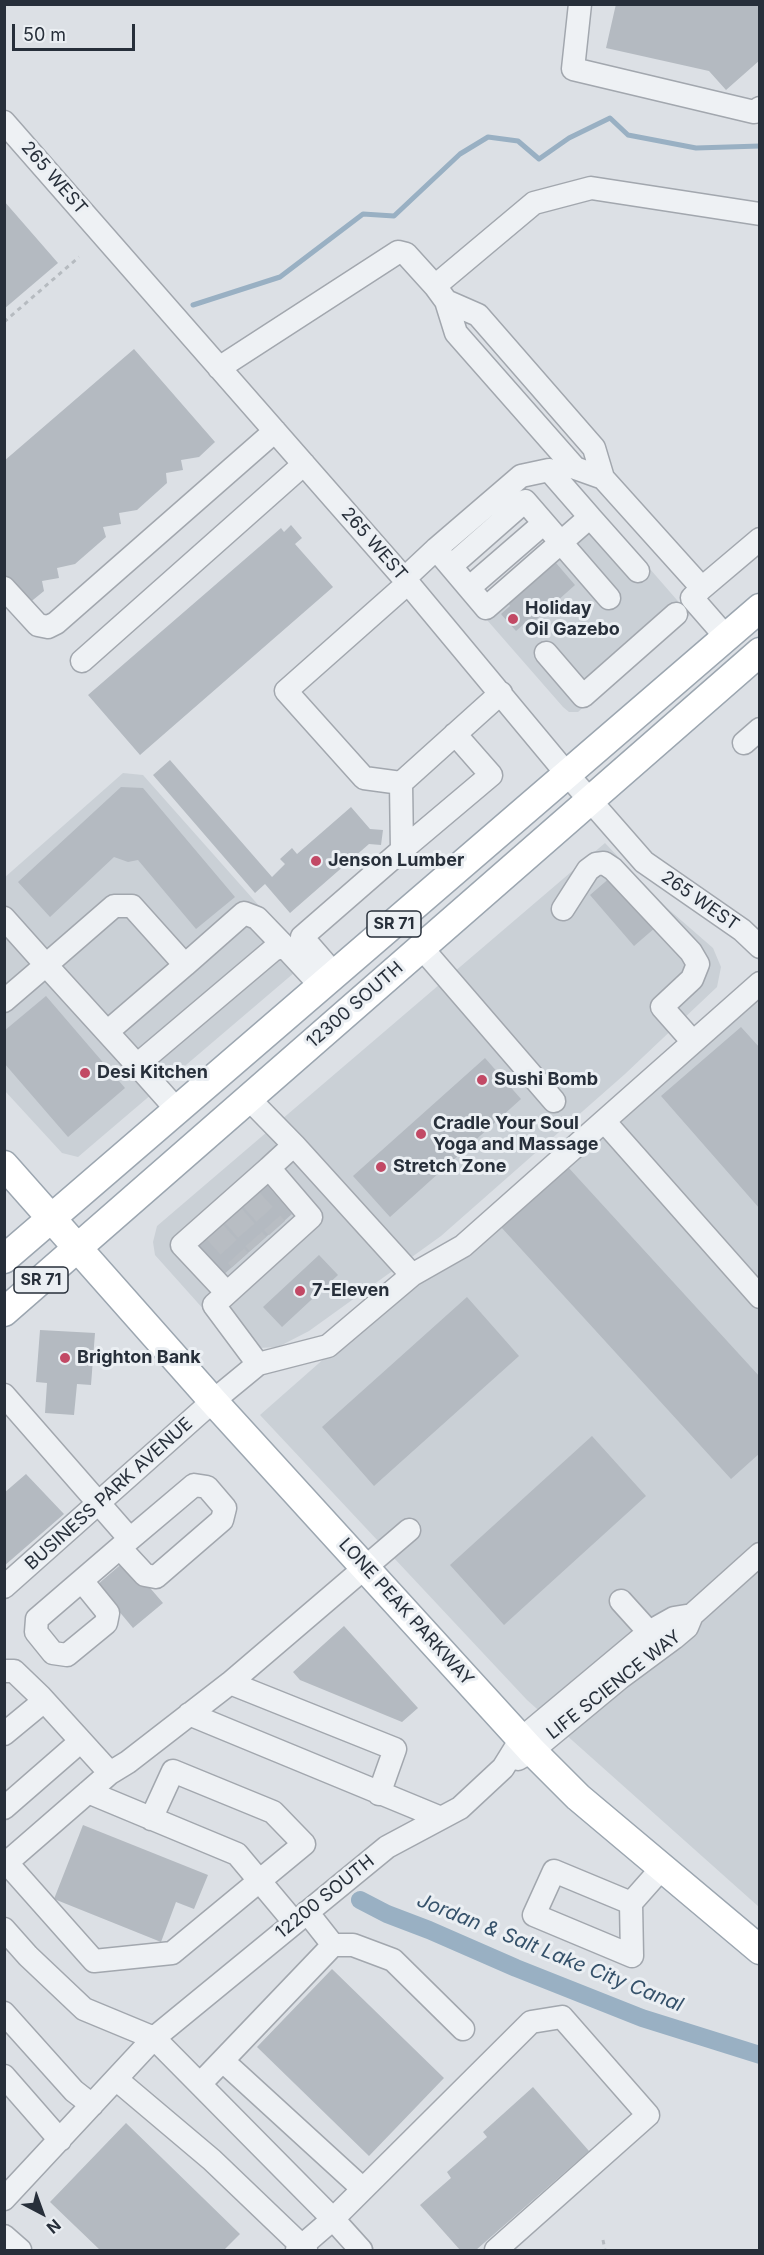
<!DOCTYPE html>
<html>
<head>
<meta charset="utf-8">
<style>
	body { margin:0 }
	#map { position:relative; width:764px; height:2255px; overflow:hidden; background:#dce0e5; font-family:Inter,sans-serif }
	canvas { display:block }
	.frame { position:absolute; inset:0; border:6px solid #272f3a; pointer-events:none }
	.north { position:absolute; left:12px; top:2183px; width:60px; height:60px; -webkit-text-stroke:4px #ebeff3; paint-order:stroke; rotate:139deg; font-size:16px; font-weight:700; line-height:24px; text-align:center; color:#272f3a }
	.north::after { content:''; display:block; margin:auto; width:21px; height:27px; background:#272f3a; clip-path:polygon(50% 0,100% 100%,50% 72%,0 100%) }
	.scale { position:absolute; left:12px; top:24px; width:123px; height:27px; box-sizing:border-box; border:3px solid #272f3a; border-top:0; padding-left:8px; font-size:18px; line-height:21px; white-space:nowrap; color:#272f3a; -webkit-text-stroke:4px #ebeff3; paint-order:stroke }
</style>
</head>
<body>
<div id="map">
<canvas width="764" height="2255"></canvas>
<div class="frame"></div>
<div class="north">N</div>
<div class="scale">50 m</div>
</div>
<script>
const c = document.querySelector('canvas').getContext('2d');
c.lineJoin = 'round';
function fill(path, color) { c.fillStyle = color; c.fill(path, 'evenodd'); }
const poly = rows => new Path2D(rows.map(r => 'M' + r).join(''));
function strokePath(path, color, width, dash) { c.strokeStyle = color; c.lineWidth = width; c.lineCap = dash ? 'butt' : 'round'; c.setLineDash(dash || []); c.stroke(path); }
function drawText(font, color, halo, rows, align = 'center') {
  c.font = font + ' Inter,sans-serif'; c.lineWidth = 6; c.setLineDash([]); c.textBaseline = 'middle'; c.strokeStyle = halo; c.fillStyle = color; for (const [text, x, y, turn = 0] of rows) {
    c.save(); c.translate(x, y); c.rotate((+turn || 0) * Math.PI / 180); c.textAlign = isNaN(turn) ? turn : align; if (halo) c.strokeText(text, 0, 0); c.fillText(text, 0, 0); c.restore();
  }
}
const built = poly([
	[603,515,690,615,578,712,569,712,563,707,487,620],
	[123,773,143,775,308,961,78,1157,62,1153,5,1091,4,878],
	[605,843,667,908,713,948,721,967,717,987,625,1074,441,1236,309,1331,278,1347,239,1349,155,1255,153,1242,157,1226],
	[759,976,759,1907,527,1700,260,1415]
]);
const stream = poly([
	[193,305,280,277,363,214,394,216,460,154,488,137,518,141,539,159,569,138,610,118,628,135,696,148,760,146]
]);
const canal = poly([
	[360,1900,387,1914,429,1930,516,1968,642,2018,760,2055]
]);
const building = poly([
	[616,4,760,4,760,60,726,90,709,71,606,48],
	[4,201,58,263,4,309],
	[134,349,215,442,199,457,181,460,183,470,166,473,167,483,137,510,119,513,121,524,103,527,106,537,75,564,57,568,59,578,42,581,44,591,28,604,4,578,4,461],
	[291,525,302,538,295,544,333,587,140,755,88,695,281,528,284,532],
	[556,563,575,585,528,627,525,623,516,631,501,614,510,606,509,604],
	[170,760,272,877,285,864,280,859,292,848,297,854,351,807,370,829,383,830,381,845,369,844,290,913,265,884,255,893,153,775],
	[121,787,143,788,235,897,196,929,138,860,128,862,114,857,50,917,18,882],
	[612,876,656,927,634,946,590,895],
	[46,996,125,1088,68,1137,4,1063,4,1031],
	[741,1027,760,1048,760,1209,661,1096],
	[485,1058,521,1099,390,1217,353,1176],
	[567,1166,760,1377,760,1453,731,1479,501,1227],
	[266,1184,292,1214,222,1276,196,1247],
	[319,1255,338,1275,282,1327,263,1307],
	[467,1297,519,1356,374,1486,322,1427],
	[40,1330,95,1333,91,1385,77,1384,74,1415,45,1413,47,1383,36,1382],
	[592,1436,646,1496,504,1625,450,1565],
	[26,1474,64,1514,4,1566,4,1493],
	[126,1560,163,1603,133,1628,97,1585],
	[344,1626,418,1708,402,1722,300,1680,293,1672],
	[83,1825,208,1875,194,1909,176,1902,161,1942,54,1899],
	[332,1969,444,2078,369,2156,257,2047],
	[533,2087,589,2151,476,2250,460,2250,420,2205,451,2178,447,2172,487,2137,483,2132],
	[126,2123,240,2234,224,2250,100,2250,50,2202]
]);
const minorTunnel = poly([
	[250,1198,277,1228],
	[232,1214,258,1244],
	[214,1231,240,1260]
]);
const path = poly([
	[4,322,79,257],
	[603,2240,605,2250]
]);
const minor = poly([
	[580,4,573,69,754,112,760,108],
	[4,122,408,583,567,774,644,862,742,930,760,947],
	[435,286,446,301,478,315,594,448,603,478,702,588,760,539],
	[446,301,456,333,575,468,603,478],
	[219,368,398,252,406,254,435,286,534,203,591,188,760,214],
	[590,517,638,571],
	[451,566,525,501,609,598],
	[404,579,436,549,521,476,549,470,590,517,486,608,436,549],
	[408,583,286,691,364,778,401,783,501,693],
	[470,587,544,523],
	[4,588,38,625,48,627,56,623,275,431],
	[702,588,692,598,726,637],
	[546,653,583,696,676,614],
	[82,661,304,464],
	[744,743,760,729],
	[402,850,491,775,455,734],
	[563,909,588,870,596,864,604,863,613,869,691,952,698,964,692,979,662,1007,693,1042],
	[4,918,46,965,114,906,132,906,185,965,244,913,257,918,284,946],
	[421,947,554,1101],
	[335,975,302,937,402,850,401,783],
	[760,983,604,1121,760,1297],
	[4,1001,46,965,137,1065],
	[107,1032,185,965],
	[249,1099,294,1145,269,1168,311,1217,214,1305,258,1364],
	[178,1111,137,1065,273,950,284,946,322,987],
	[294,1145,412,1275],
	[227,1293,182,1245,269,1168],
	[4,1395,130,1539],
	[82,1581,108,1613,106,1623,67,1655,53,1653,36,1632,37,1619,130,1539,194,1485,207,1487,225,1508,222,1520,156,1577,145,1575,120,1548],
	[4,1587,213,1401,258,1364,328,1346,412,1275,463,1246,604,1121],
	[621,1601,649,1632],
	[4,1671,14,1671,40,1696,110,1773],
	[230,1683,395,1749,379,1794],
	[189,1714,441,1818],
	[4,1734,44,1701],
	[518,1759,532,1751,620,1678,674,1638,687,1627,692,1615,760,1554],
	[88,1792,237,1854,294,1922],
	[4,1808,81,1741],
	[7,1863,94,1961,172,1953,304,1844,273,1812,173,1771,151,1819],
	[4,1865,110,1773,128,1762,230,1683,409,1530],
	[631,1903,554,1871,534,1915,632,1956,631,1903,662,1868],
	[307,1912,333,1945],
	[4,1929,28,1956,84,2009,154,2038,333,2219,361,2250],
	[4,2013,74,2091,92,2105],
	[223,2061,363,2189],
	[4,2076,60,2140],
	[116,2079,212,2160,306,2250],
	[200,2084,333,1945,353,1945,393,1960,463,2029],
	[4,2199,154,2038,387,1847,460,1808,503,1768,521,1739,649,1632,674,1618,692,1615],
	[4,2236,20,2250],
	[297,2250,333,2219,531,2022,562,2017,648,2115,496,2250]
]);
const major = poly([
	[4,1165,213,1401,532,1751,578,1797,760,1950],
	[4,1259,760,608],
	[4,1312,760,652]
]);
const markers = [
	[513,619,6,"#c24965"],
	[316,861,6,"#c24965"],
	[85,1073,6,"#c24965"],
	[482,1080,6,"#c24965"],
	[421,1134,6,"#c24965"],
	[381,1167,6,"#c24965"],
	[300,1291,6,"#c24965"],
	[65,1358,6,"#c24965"]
];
const shields = [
	[394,924,54],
	[41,1280,54]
];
const shieldNames = [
	["SR 71",394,924],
	["SR 71",41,1280]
];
const streetNames = [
	["265 WEST",54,178,49],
	["265 WEST",374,544,49],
	["265 WEST",700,901,35],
	["12300 SOUTH",355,1005,-41],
	["BUSINESS PARK AVENUE",109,1494,-42],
	["LONE PEAK PARKWAY",406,1612,48],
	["LIFE SCIENCE WAY",614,1685,-38],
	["12200 SOUTH",325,1897,-39]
];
const poiNames = [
	["Holiday",525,609],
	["Oil Gazebo",525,630],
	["Jenson Lumber",328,861],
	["Desi Kitchen",97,1073],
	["Sushi Bomb",494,1080],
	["Cradle Your Soul",433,1124],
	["Yoga and Massage",433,1145],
	["Stretch Zone",393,1167],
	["7-Eleven",312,1291],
	["Brighton Bank",77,1358]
];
const waterNames = [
	["Jordan & Salt Lake City Canal",550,1953,22]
];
fill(built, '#cad0d6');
strokePath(stream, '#99b0c3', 5);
strokePath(canal, '#99b0c3', 18);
fill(building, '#b4bac1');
strokePath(minorTunnel, '#b8bdc3', 22, [22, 11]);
strokePath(minor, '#a2a7ae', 25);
strokePath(major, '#9ca6b0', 31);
strokePath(path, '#b6bbc0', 3, [4.5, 4.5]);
strokePath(minor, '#eef1f4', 22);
strokePath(major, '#fff', 28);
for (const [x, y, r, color] of markers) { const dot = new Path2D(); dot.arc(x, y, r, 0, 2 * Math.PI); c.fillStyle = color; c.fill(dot); strokePath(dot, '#ebeff3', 2); }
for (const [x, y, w] of shields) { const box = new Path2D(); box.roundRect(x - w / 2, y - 13, w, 26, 4.5); c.fillStyle = '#ebeff3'; c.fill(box); strokePath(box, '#272f3a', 1.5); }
drawText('bold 16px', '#272f3a', null, shieldNames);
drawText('18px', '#272f3a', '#ebeff3', streetNames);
drawText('bold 18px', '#272f3a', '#ebeff3', poiNames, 'left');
drawText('italic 20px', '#35516a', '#ebeff3', waterNames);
</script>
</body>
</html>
